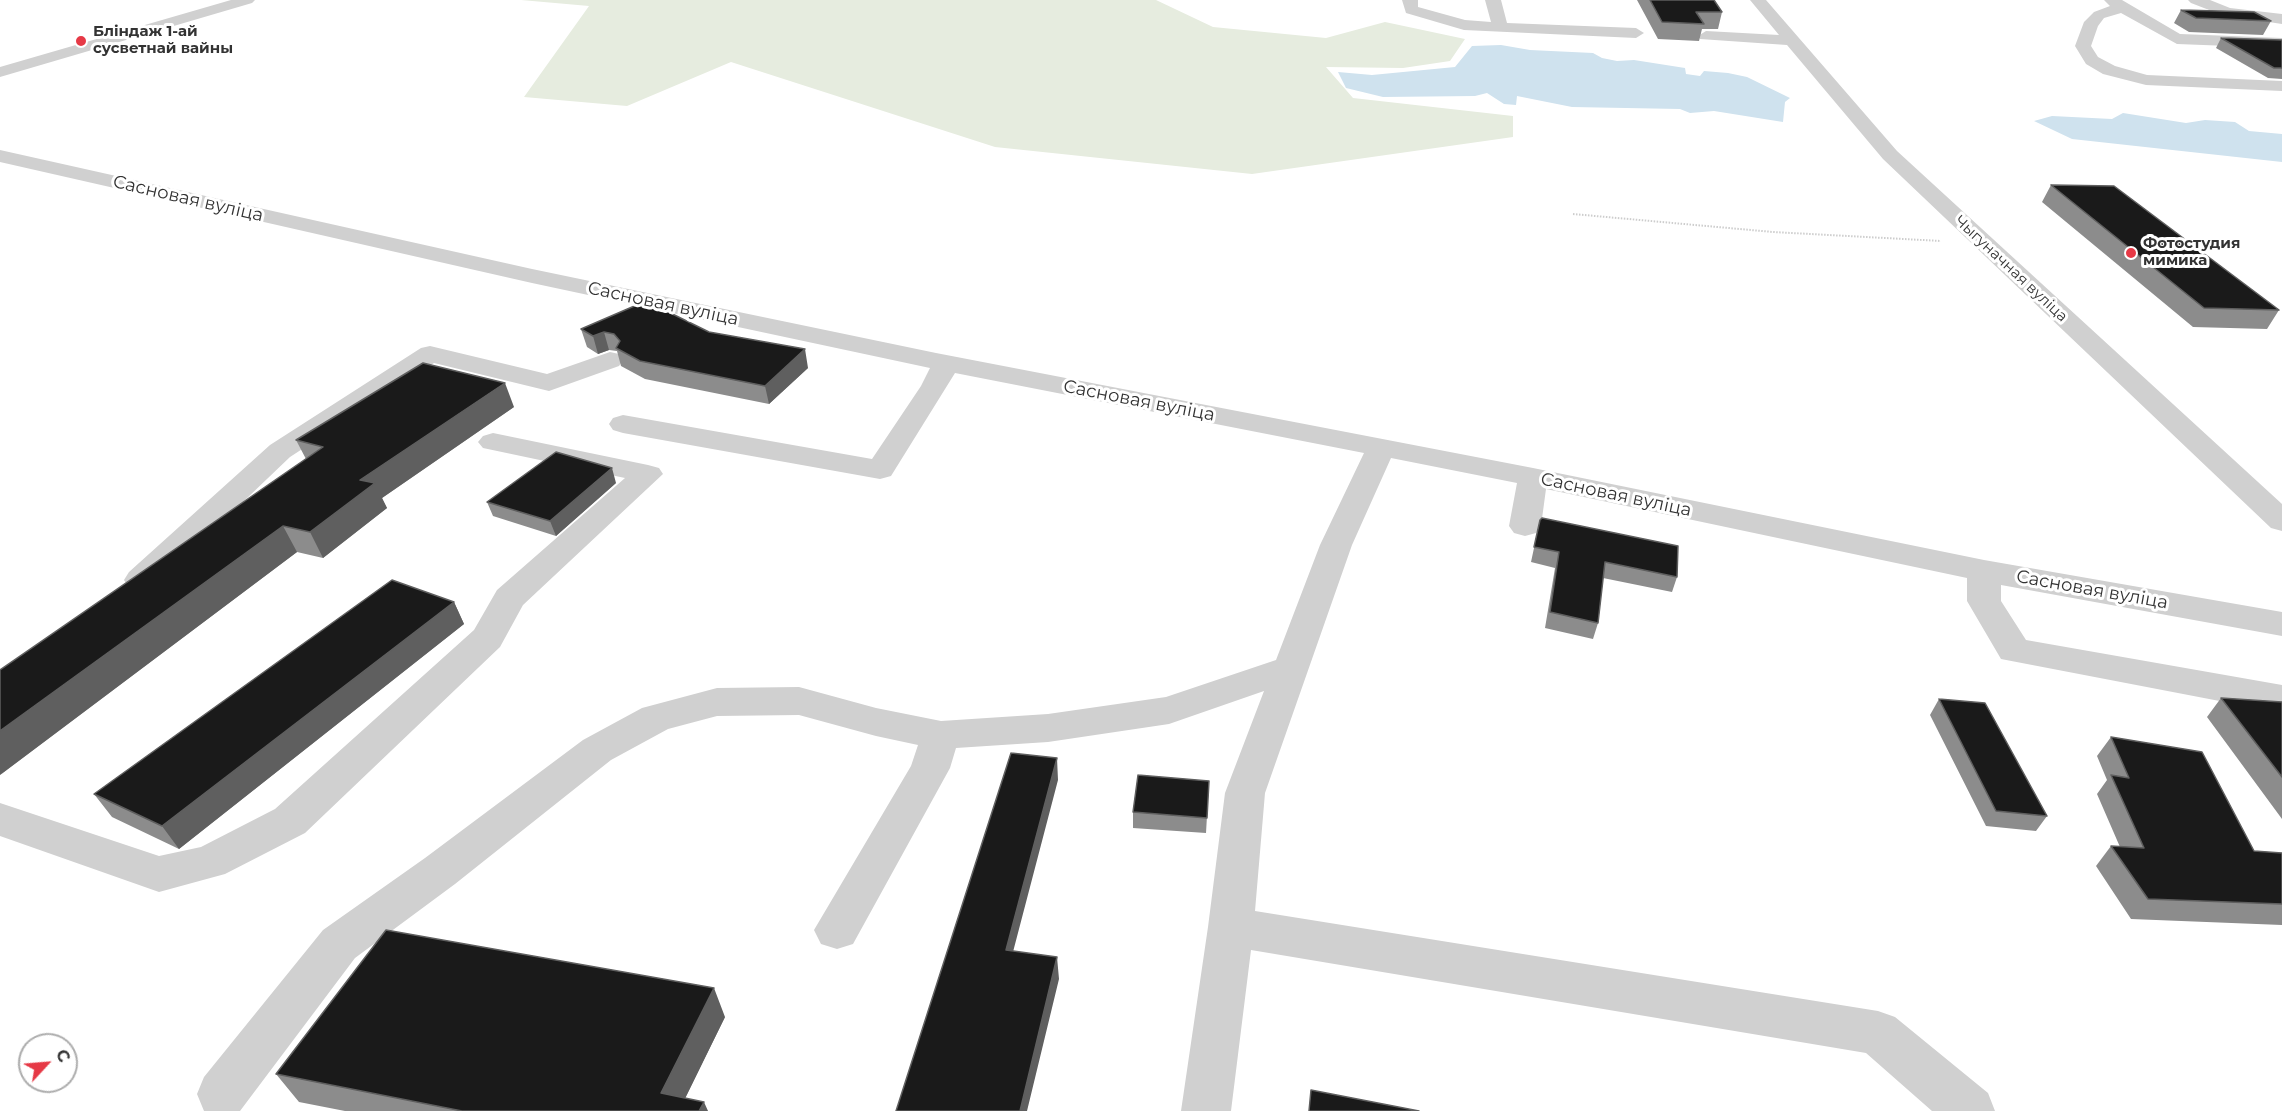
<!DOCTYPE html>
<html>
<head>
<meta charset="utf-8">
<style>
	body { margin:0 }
	#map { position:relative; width:2282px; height:1111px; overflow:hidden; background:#fff; font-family:Montserrat,sans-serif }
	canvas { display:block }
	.north { position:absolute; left:18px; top:1033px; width:60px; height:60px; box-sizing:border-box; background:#fff; border:2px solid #adadad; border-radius:50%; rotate:64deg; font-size:16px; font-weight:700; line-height:24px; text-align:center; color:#333 }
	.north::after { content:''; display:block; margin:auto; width:21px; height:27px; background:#e63946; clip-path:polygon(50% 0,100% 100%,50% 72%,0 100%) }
</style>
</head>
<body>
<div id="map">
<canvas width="2282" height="1111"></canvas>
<div class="north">С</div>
</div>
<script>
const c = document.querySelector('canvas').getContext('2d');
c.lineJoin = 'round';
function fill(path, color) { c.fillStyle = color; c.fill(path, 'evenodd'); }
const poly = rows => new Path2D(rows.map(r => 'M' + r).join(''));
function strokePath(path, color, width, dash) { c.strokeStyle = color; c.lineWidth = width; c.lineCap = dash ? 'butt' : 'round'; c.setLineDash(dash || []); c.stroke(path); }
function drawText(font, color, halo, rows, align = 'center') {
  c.font = font + ' Montserrat,sans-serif'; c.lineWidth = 6; c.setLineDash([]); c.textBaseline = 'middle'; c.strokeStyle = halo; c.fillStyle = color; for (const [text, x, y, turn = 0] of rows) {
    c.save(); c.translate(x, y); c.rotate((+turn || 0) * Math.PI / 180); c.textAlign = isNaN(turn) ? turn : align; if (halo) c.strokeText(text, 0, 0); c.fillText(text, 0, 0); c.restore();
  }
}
const green = poly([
	[521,0,1156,0,1213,27,1326,38,1385,22,1465,39,1450,61,1403,68,1326,67,1353,98,1513,116,1513,137,1252,174,995,147,731,62,627,106,524,97,589,6]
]);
const water = poly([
	[1501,45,1530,50,1593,53,1602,58,1617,61,1634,60,1685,68,1686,74,1700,76,1704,71,1728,73,1747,77,1790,98,1785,102,1783,122,1714,111,1690,113,1680,109,1572,107,1517,96,1516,105,1504,104,1487,93,1475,96,1383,97,1346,88,1338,72,1372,75,1455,67,1472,46],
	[2123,113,2186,123,2205,120,2235,122,2249,131,2282,134,2282,162,2072,139,2034,121,2052,116,2112,119]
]);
const path = poly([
	[1573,214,1773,232,1941,241]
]);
const minor = poly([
	[231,0,255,0,252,3,0,77,0,67,231,0],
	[1402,0,1418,0,1418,7,1465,20,1491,22,1485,0,1501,0,1507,23,1636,28,1644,33,1636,38,1464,30,1406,13,1402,0],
	[1750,0,1766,0,1897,151,2282,504,2282,531,2271,528,1883,159,1787,45,1700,39,1698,36,1706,31,1779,35,1750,0],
	[2104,0,2122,0,2180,34,2282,38,2282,48,2177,44,2121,13,2104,18,2098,26,2091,46,2098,57,2115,66,2147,75,2282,81,2282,91,2146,85,2103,74,2086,64,2075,46,2084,22,2094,12,2110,6,2104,0],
	[2188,0,2210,0,2230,8,2282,14,2282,24,2222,15,2191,3,2188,0],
	[0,150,532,269,936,353,1533,468,1984,560,2282,612,2282,636,2001,585,2001,601,2026,640,2282,685,2282,713,2001,659,1967,601,1967,578,1546,489,1541,526,1536,533,1525,536,1514,533,1509,526,1517,483,1391,458,1352,545,1265,793,1255,911,1878,1011,1895,1017,1988,1093,1995,1111,1932,1111,1866,1053,1251,950,1231,1111,1181,1111,1208,927,1225,793,1264,691,1169,724,1048,742,956,748,950,768,853,944,837,949,821,944,814,930,911,766,918,745,876,736,799,715,717,716,668,729,611,760,455,884,355,958,240,1111,204,1111,197,1094,204,1077,323,930,425,858,583,740,642,708,717,688,799,687,876,708,941,721,1048,714,1166,697,1276,660,1320,545,1364,453,955,373,891,476,880,479,623,433,613,430,609,424,613,418,623,415,872,459,921,386,930,368,532,283,0,162,0,150],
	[430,346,547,374,610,352,619,354,623,360,619,366,549,391,434,363,290,457,153,588,141,591,129,588,124,580,129,572,270,445,421,348,430,346],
	[493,433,648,465,659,468,663,474,523,605,500,647,305,833,225,874,159,892,0,836,0,803,159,856,201,847,275,809,474,630,497,590,625,478,483,448,478,442,483,436,493,433]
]);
const wall = poly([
	[1637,0,1714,0,1722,12,1718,29,1702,29,1699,41,1658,39],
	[2181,10,2271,21,2263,35,2189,32,2174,23],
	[2221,38,2282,40,2282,79,2268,78,2216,48],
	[2051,185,2279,310,2267,329,2193,327,2042,202],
	[581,329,709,332,808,368,769,404,645,379,621,366,617,351,609,350,598,354,587,347],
	[514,407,382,498,387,508,323,558,297,552,0,775,306,459,296,440],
	[616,483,556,536,493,516,487,502],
	[1540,520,1677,577,1672,592,1603,578,1598,623,1593,639,1545,628,1555,568,1531,562],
	[454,602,464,624,179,849,112,817,94,794],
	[2221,698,2282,702,2282,819,2207,717],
	[1939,699,2047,816,2036,831,1986,826,1930,715],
	[2111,737,2254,851,2282,853,2282,925,2131,919,2096,866,2111,846,2120,847,2097,794,2107,780,2097,756],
	[1209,781,1206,833,1133,828,1133,812],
	[725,1017,685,1098,708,1111,345,1111,299,1102,276,1074]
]);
const shadedWall = poly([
	[604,332,609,350,598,354,593,336],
	[805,349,808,368,769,404,765,386],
	[505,383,514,407,382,498,387,508,323,558,310,532,360,480],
	[612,468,616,483,556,536,550,521],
	[283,526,297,552,0,775,0,731],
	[454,602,464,624,179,849,162,826],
	[1057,758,1058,780,1008,971,1006,950],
	[1057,957,1059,979,1027,1111,1020,1111],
	[714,988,725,1017,679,1111,661,1093],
	[704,1102,708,1111,699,1111]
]);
const building = poly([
	[1650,0,1714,0,1722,12,1696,12,1704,24,1662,22,1650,0],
	[2181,10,2254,12,2271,21,2196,18,2181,10],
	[2221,38,2282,40,2282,68,2274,68,2221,38],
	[2051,185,2114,186,2279,310,2204,308,2051,185],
	[646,301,709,332,805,349,765,386,640,361,616,348,620,341,614,334,604,332,593,336,581,329,646,301],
	[423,363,505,383,360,480,375,483,310,532,283,526,0,731,0,670,323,447,296,440,423,363],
	[556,452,612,468,550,521,487,502,556,452],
	[1542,518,1678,546,1677,577,1605,562,1598,623,1550,612,1559,552,1534,547,1540,520,1542,518],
	[392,580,454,602,162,826,94,794,392,580],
	[2221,698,2282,702,2282,777,2221,698],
	[1939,699,1985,703,2047,816,1996,811,1939,699],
	[2111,737,2202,752,2254,851,2282,853,2282,904,2148,899,2111,846,2144,848,2111,775,2129,778,2111,737],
	[1011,753,1057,758,1006,950,1057,957,1020,1111,896,1111,1011,753],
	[1138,775,1209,781,1207,818,1133,812,1138,775],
	[386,930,714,988,661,1093,704,1102,699,1111,462,1111,276,1074,386,930],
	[1311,1090,1419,1111,1309,1111,1311,1090]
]);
const markers = [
	[81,41,6,"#e63946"],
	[2131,253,6,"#e63946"]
];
const farPoinames = [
	["Бліндаж 1-ай",93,32],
	["сусветнай вайны",93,49],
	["Фотостудия",2143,244],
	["мимика",2143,261]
];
const farStreetnames = [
	["Чыгуначная вуліца",2011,269,43]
];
const streetNames = [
	["Сасновая вуліца",188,199,13],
	["Сасновая вуліца",663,304,12],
	["Сасновая вуліца",1139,401,11],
	["Сасновая вуліца",1616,495,12],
	["Сасновая вуліца",2092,590,10]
];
fill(green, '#e6ecdf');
fill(water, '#cfe2ee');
strokePath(path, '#cdcdcd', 2, [1.5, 1.5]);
fill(minor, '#d0d0d0');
fill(wall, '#8c8c8c');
fill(shadedWall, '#5f5f5f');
fill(building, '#1a1a1a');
strokePath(building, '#5f5f5f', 1.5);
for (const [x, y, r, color] of markers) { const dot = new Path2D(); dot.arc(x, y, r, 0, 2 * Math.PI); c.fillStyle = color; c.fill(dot); strokePath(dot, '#fff', 2); }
drawText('bold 15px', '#333', '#fff', farPoinames, 'left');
drawText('15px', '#333', '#fff', farStreetnames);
drawText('18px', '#333', '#fff', streetNames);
</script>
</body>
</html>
